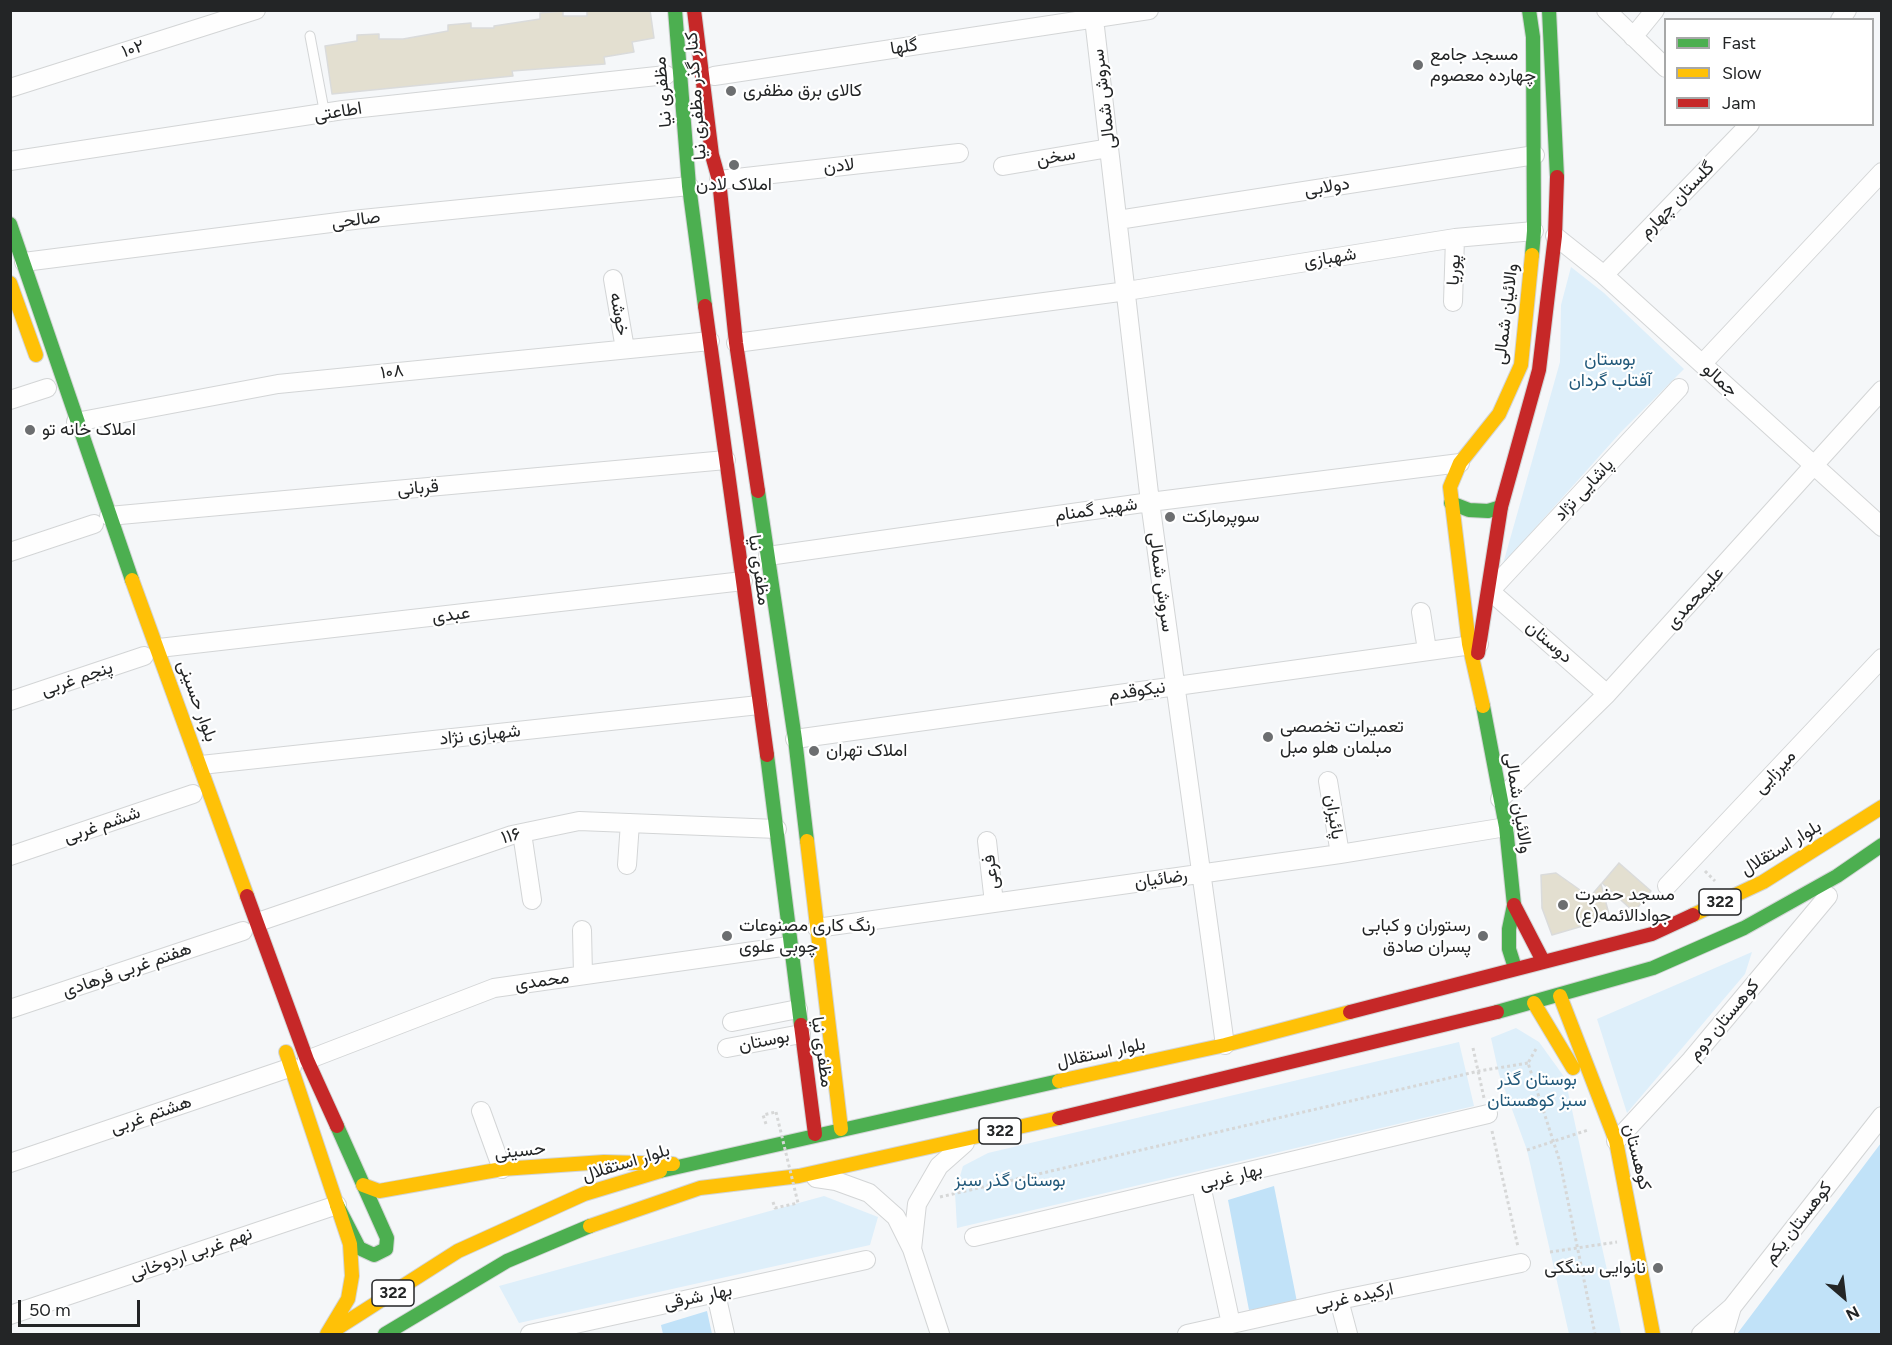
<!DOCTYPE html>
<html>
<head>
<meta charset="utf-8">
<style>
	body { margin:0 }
	#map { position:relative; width:1892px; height:1345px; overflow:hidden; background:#f5f7f9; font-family:Figtree,sans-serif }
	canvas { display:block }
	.frame { position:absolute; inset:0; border:12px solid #232526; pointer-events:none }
	.legend { position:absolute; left:1664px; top:18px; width:210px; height:108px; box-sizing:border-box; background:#fff; border:2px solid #a7a8a8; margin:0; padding:8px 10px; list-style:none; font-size:18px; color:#232526 }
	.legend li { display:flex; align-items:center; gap:12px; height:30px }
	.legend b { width:30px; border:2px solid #a7a8a8 }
	.north { position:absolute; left:1814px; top:1267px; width:60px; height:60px; -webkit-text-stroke:4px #fff; paint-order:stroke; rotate:152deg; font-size:16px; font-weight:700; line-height:24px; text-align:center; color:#232526 }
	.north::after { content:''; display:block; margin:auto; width:21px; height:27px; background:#232526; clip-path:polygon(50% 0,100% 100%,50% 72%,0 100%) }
	.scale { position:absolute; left:18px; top:1300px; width:122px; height:27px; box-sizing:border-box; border:3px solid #232526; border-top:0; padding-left:8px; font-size:18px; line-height:21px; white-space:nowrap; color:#232526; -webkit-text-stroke:4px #fff; paint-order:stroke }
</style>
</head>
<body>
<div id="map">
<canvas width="1892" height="1345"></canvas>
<div class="frame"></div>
<ul class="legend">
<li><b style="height:8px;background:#4caf50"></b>Fast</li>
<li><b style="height:8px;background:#ffc107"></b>Slow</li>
<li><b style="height:8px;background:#c62828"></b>Jam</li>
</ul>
<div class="north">N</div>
<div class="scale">50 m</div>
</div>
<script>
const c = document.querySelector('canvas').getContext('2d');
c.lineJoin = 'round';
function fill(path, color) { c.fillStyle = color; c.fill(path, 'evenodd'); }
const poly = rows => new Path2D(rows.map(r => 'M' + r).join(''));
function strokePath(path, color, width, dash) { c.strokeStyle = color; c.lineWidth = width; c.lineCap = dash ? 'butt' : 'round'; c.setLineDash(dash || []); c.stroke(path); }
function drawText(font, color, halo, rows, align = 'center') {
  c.font = font + ' Figtree,Vazirmatn,sans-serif'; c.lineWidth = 4.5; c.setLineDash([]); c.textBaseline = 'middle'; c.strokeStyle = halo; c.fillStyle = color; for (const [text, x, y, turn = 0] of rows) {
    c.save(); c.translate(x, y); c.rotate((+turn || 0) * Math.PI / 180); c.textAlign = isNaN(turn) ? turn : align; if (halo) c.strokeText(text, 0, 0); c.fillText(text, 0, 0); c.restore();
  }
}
const green = poly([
	[1571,267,1604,293,1684,369,1621,432,1503,564,1560,362,1561,305],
	[1752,952,1745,974,1627,1113,1597,1019],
	[1516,1028,1539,1042,1565,1078,1621,1334,1569,1334,1527,1150,1499,1074,1491,1038],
	[1459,1042,1474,1106,957,1228,955,1193,963,1166,988,1153],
	[824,1196,878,1217,870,1245,519,1323,499,1286]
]);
const forest = poly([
	[1881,1143,1881,1334,1737,1334],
	[1274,1186,1297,1302,1249,1310,1228,1200],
	[707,1311,712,1334,663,1334,661,1325]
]);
const building = poly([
	[587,10,650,10,654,38,632,42,634,52,604,57,605,64,512,71,513,76,332,94,325,46,357,41,357,35,379,34,379,39,403,39,448,31,448,25,471,23,471,28,494,28,494,26,540,19,540,13,563,11,563,16,587,16,587,10],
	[1619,863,1651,891,1634,912,1602,883,1619,863],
	[1556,873,1590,897,1601,884,1610,918,1552,935,1542,908,1541,875,1556,873]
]);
const path = poly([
	[1705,871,1715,881],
	[1473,1048,1484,1098],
	[1536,1049,1528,1063,1560,1162,1595,1334],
	[766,1124,763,1115,776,1112],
	[1492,1131,1518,1247],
	[1527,1150,1588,1130],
	[940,1197,1479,1071,1528,1063],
	[773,1202,775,1208,798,1203],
	[1550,1252,1617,1242]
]);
const lane = poly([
	[310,36,325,115]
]);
const street = poly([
	[1093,10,1150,502,1225,1045],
	[1606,10,1666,68],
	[1840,20,1847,10],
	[1633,37,1655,10],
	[714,76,1149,10],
	[10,88,256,10],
	[10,161,343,110,666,75],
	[1003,166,1109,148],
	[719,180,959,153],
	[1118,220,1535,155],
	[1555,236,1604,275,1882,527],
	[24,262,362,219,689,186],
	[1604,275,1750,124],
	[613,279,625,349],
	[1453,302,1455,238],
	[736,343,1127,291,1455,238,1534,231],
	[1702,364,1882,172],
	[10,400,47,388],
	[76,422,278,384,710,341],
	[109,516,726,460],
	[10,552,94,524],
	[768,556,1150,502,1460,463],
	[1421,612,1427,650],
	[159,648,743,581],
	[1607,694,1490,591,1679,388],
	[10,701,144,656],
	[795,739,1479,644],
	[201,765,759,705],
	[1328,781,1340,854],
	[1500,799,1607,694,1882,390],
	[522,833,532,900],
	[987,841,994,903],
	[10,856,193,794],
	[627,865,630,823],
	[1667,886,1882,658],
	[258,922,512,835,579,821,777,829],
	[817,928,1340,854,1506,827],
	[582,930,583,975],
	[10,1009,243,931],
	[732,1022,798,1009],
	[727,1048,801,1034],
	[307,1060,494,988,789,946],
	[481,1111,502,1169],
	[1616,1141,1691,1060,1828,896],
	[10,1163,292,1067],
	[816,1178,836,1181,869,1193,896,1217,912,1249,940,1334],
	[1201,1185,1231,1324],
	[974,1237,1488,1114],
	[912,1249,917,1204,939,1166,965,1143],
	[716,1294,725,1334],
	[1339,1300,1348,1334],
	[10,1315,337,1205],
	[530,1334,866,1260],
	[1187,1334,1339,1300,1521,1263],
	[1701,1334,1732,1307],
	[1724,1334,1732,1307,1882,1116]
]);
const fast = poly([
	[675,10,689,186,705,306],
	[1529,10,1533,37,1534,231,1532,255],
	[1549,10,1557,177],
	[10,224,132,580],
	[758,491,795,739,807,841],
	[1451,503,1469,510,1488,511,1501,507],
	[1483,706,1506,827,1514,905,1509,929,1509,949,1515,968],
	[767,755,801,1025],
	[1497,1012,1653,968,1744,928,1837,876,1882,845],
	[337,1126,387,1238,386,1249,374,1255,359,1248,337,1205],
	[660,1171,1059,1081],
	[385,1334,507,1261,590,1226]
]);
const slow = poly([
	[10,283,36,355],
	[132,580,247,896],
	[1483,706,1469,644,1450,487,1460,463,1499,414,1521,365,1532,255],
	[807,841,841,1129],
	[1693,915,1763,882,1882,807],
	[1560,996,1616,1141,1653,1334],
	[1534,1003,1573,1068],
	[286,1052,350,1244,352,1276,348,1299,327,1334],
	[1059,1081,1225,1045,1350,1012],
	[363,1185,379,1191,502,1169,604,1162,673,1164],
	[590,1226,700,1188,799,1176,1059,1118],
	[328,1334,458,1251,584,1194,660,1171]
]);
const jam = poly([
	[694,10,712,155,719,180,736,343,758,491],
	[705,306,767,755],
	[1478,653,1501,507,1539,370,1555,236,1557,177],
	[247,896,307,1060,337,1126],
	[1514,905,1543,961],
	[1350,1012,1652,934,1693,915],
	[801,1025,815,1134],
	[1059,1118,1497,1012]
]);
const pathBridge = poly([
	[776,1112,798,1203]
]);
const markers = [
	[1418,65,6,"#6c6e70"],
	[731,91,6,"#6c6e70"],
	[734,165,6,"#6c6e70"],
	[30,430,6,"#6c6e70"],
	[1170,517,6,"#6c6e70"],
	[1268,737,6,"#6c6e70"],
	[814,751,6,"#6c6e70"],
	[1563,905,6,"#6c6e70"],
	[727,936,6,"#6c6e70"],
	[1483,936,6,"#6c6e70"],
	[1658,1268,6,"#6c6e70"]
];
const shields = [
	[1720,902,42],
	[1000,1131,42],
	[393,1293,42]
];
const shieldNames = [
	["322",1720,902],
	["322",1000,1131],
	["322",393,1293]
];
const streetNames = [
	["گلها",904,47,-9],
	["۱۰۲",133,49,-18],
	["مظفری نیا",663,92,-95],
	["کنار گذر مظفری نیا",696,96,-94],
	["سروش شمالی",1104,99,-97],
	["اطاعتی",338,112,-9],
	["سخن",1056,157,-10],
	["لادن",839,166,-6],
	["دولابی",1327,187,-9],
	["گلستان چهارم",1677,200,-46],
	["صالحی",356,220,-7],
	["شهبازی",1330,258,-9],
	["پوریا",1454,270,-87],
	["خوشه",619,314,80],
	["والائیان شمالی",1506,314,-83],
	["۱۰۸",392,372,-6],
	["جمالو",1720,380,42],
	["قربانی",418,488,-5],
	["پاشایی نژاد",1584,490,-47],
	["شهید گمنام",1096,510,-8],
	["مظفری نیا",759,570,82],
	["سروش شمالی",1161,582,82],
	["علیمحمدی",1695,598,-48],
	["عبدی",451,615,-7],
	["دوستان",1549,642,41],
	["پنجم غربی",77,679,-19],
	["نیکوقدم",1137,691,-8],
	["بلوار حسینی",197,701,70],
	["شهبازی نژاد",480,735,-6],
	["میرزایی",1775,772,-47],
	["والائیان شمالی",1518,803,81],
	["پائیزان",1334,817,81],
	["ششم غربی",102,825,-19],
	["۱۱۶",511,836,-15],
	["بلوار استقلال",1781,848,-31],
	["فرعی",991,872,-97],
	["رضائیان",1161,879,-8],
	["هفتم غربی فرهادی",127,970,-19],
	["محمدی",542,981,-8],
	["کوهستان دوم",1724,1020,-50],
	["بوستان",764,1041,-11],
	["مظفری نیا",822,1052,82],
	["بلوار استقلال",1101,1053,-12],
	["هشتم غربی",151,1115,-19],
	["حسینی",520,1151,-6],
	["کوهستان",1637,1157,76],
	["بلوار استقلال",626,1163,-17],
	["بهار غربی",1231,1177,-14],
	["کوهستان یکم",1798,1223,-52],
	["نهم غربی اردوخانی",191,1254,-19],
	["بهار شرقی",698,1297,-12],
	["ارکیده غربی",1354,1297,-12]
];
const poiNames = [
	["مسجد جامع",1430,55],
	["چهارده معصوم",1430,76],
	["کالای برق مظفری",743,91],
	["املاک لادن",734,185,"center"],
	["املاک خانه تو",42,430],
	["سوپرمارکت",1182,517],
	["تعمیرات تخصصی",1280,727],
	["مبلمان هلو مبل",1280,748],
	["املاک تهران",826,751],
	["مسجد حضرت",1575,895],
	["جوادالائمه(ع)",1575,916],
	["رنگ کاری مصنوعات",739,926],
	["چوبی علوی",739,947],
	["رستوران و کبابی",1471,926,"right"],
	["پسران صادق",1471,947,"right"],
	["نانوایی سنگکی",1646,1268,"right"]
];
const parkNames = [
	["بوستان",1610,360],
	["آفتاب گردان",1610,381],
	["بوستان گذر",1537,1080],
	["سبز کوهستان",1537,1101],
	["بوستان گذر سبز",1010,1181]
];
fill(green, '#deeffa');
fill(forest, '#c1e2f8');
fill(building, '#e3dfd0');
strokePath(building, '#dadbdb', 1.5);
strokePath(lane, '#d3d5d6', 11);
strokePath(street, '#d3d5d6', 20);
strokePath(fast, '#d3d5d6', 16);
strokePath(slow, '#d3d5d6', 16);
strokePath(jam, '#d3d5d6', 16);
strokePath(path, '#d6d7d7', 3, [3, 3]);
strokePath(lane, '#fefefe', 9);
strokePath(street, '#fefefe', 18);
strokePath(fast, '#4caf50', 14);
strokePath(slow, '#ffc107', 14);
strokePath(jam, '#c62828', 14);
strokePath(pathBridge, '#d6d7d7', 3, [3, 3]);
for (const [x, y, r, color] of markers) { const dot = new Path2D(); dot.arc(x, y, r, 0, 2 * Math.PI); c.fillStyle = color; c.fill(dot); strokePath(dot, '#fff', 2); }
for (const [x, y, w] of shields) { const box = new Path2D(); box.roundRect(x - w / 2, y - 13, w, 26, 4.5); c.fillStyle = '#fff'; c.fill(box); strokePath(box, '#232526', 1.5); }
drawText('bold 16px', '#232526', null, shieldNames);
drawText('18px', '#232526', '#fff', streetNames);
drawText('18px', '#232526', '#fff', poiNames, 'left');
drawText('18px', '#235a7b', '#fff', parkNames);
</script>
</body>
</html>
